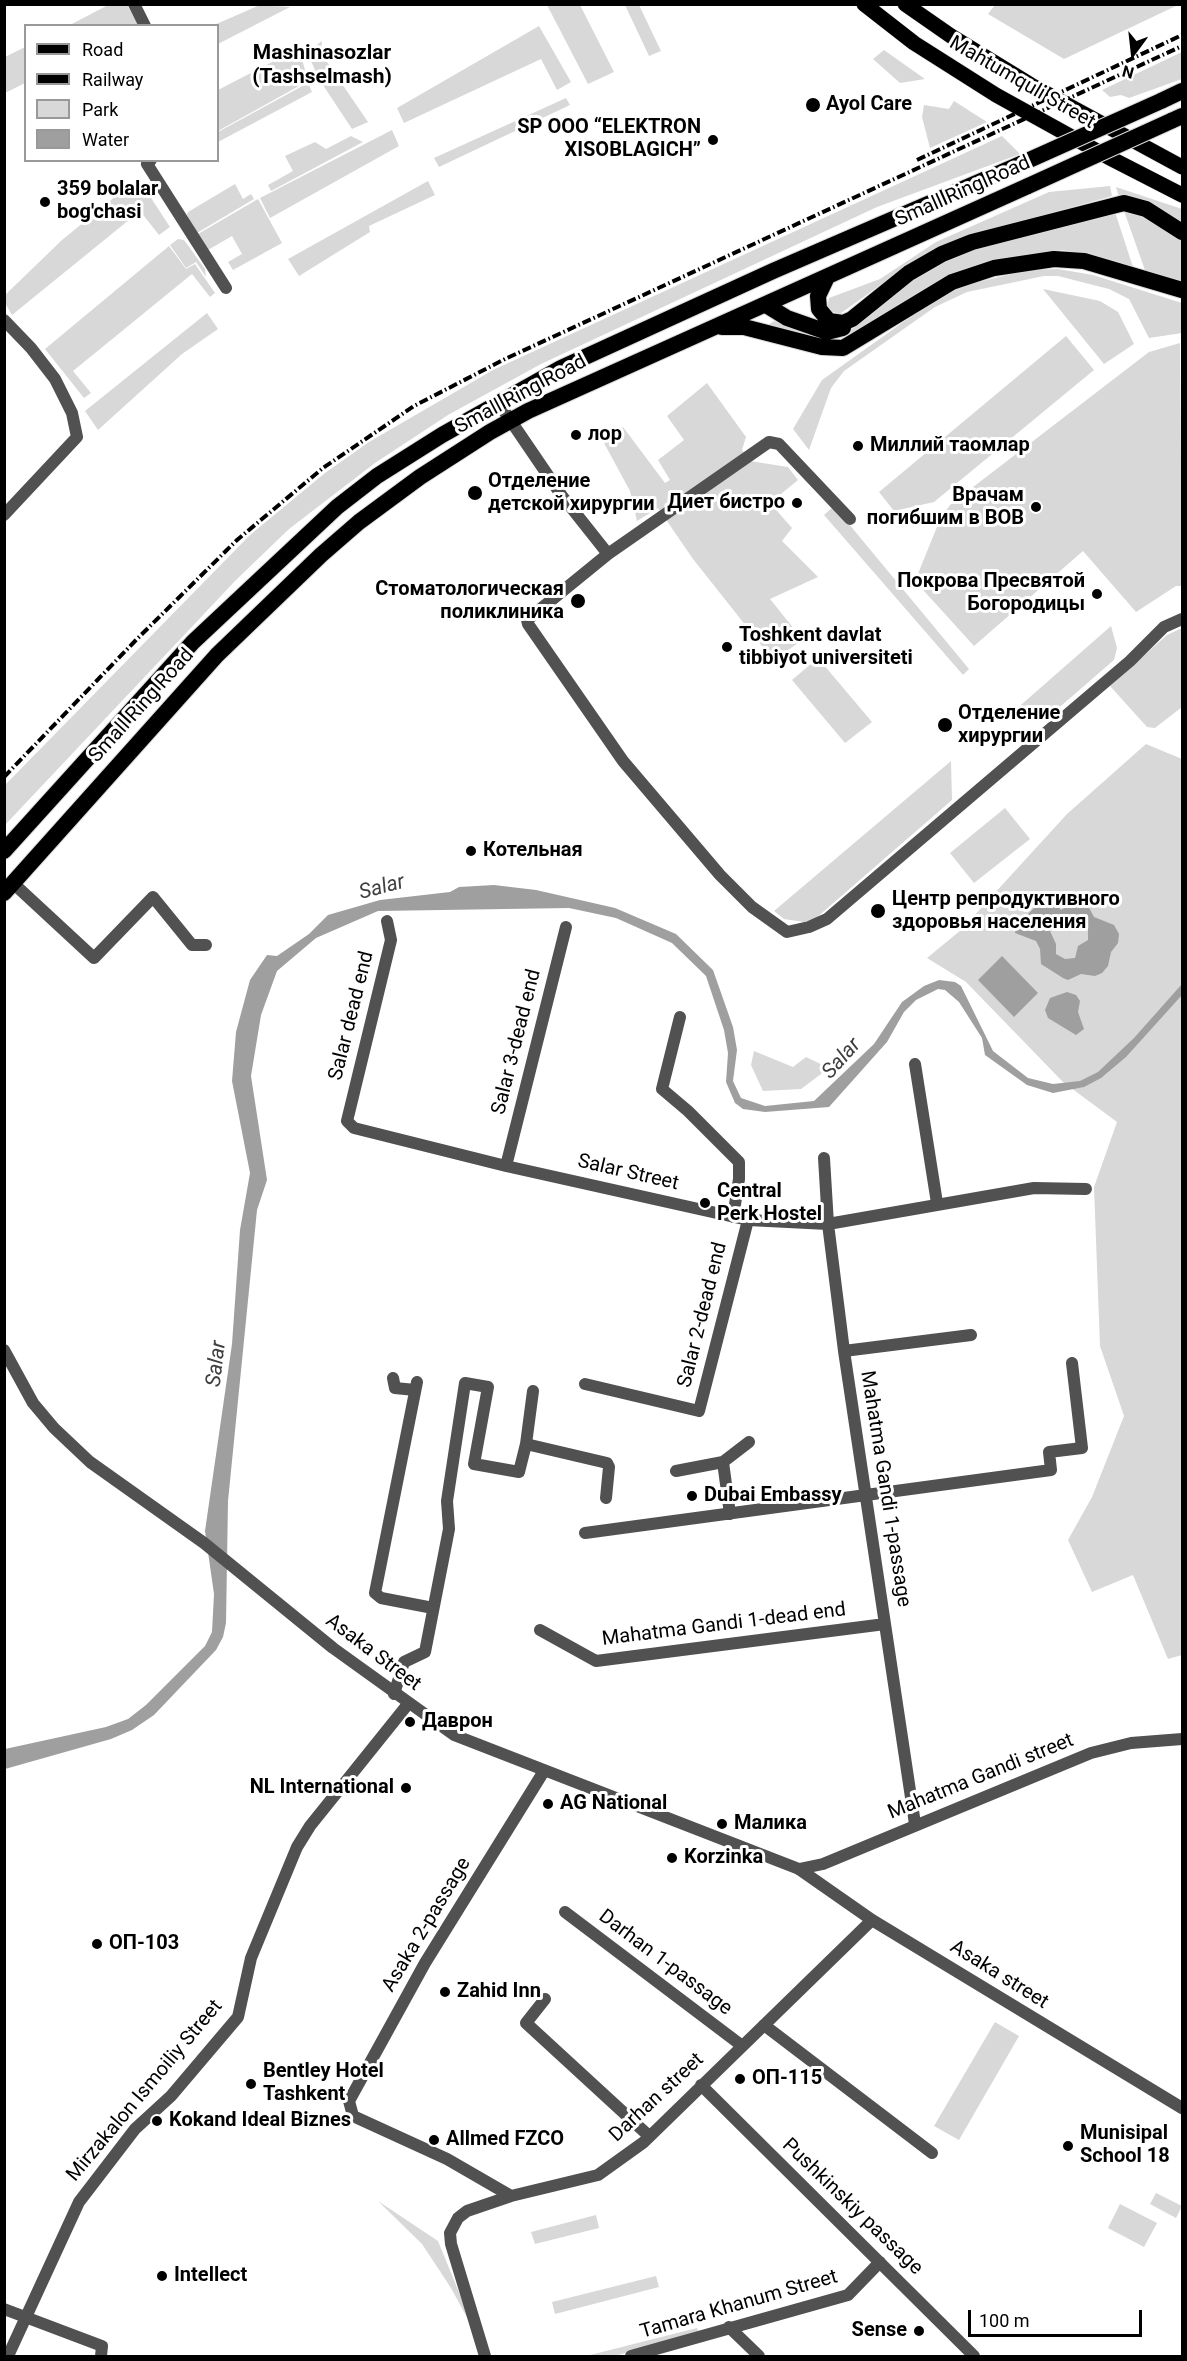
<!DOCTYPE html>
<html>
<head>
<meta charset="utf-8">
<style>
	body { margin:0 }
	#map { position:relative; width:1187px; height:2361px; overflow:hidden; background:#fff; font-family:Roboto,sans-serif }
	canvas { display:block }
	.frame { position:absolute; inset:0; border:6px solid #000; pointer-events:none }
	.legend { position:absolute; left:24px; top:24px; width:195px; height:138px; box-sizing:border-box; background:#fff; border:2px solid #999; margin:0; padding:8px 10px; list-style:none; font-size:18px; color:#000 }
	.legend li { display:flex; align-items:center; gap:12px; height:30px }
	.legend b { width:30px; border:2px solid #999 }
	.north { position:absolute; left:1103px; top:24px; width:60px; height:60px; -webkit-text-stroke:4px #fff; paint-order:stroke; rotate:195deg; font-size:16px; font-weight:700; line-height:24px; text-align:center; color:#000 }
	.north::after { content:''; display:block; margin:auto; width:21px; height:27px; background:#000; clip-path:polygon(50% 0,100% 100%,50% 72%,0 100%) }
	.scale { position:absolute; left:968px; top:2310px; width:174px; height:27px; box-sizing:border-box; border:3px solid #000; border-top:0; padding-left:8px; font-size:18px; line-height:21px; white-space:nowrap; color:#000; -webkit-text-stroke:4px #fff; paint-order:stroke }
</style>
</head>
<body>
<div id="map">
<canvas width="1187" height="2361"></canvas>
<div class="frame"></div>
<ul class="legend">
<li><b style="height:8px;background:#000"></b>Road</li>
<li><b style="height:8px;background:#000"></b>Railway</li>
<li><b style="height:16px;background:#d8d8d8"></b>Park</li>
<li><b style="height:16px;background:#9f9f9f"></b>Water</li>
</ul>
<div class="north">N</div>
<div class="scale">100 m</div>
</div>
<script>
const c = document.querySelector('canvas').getContext('2d');
c.lineJoin = 'round';
function fill(path, color) { c.fillStyle = color; c.fill(path, 'evenodd'); }
const poly = rows => new Path2D(rows.map(r => 'M' + r).join(''));
function strokePath(path, color, width, dash) { c.strokeStyle = color; c.lineWidth = width; c.lineCap = dash ? 'butt' : 'round'; c.setLineDash(dash || []); c.stroke(path); }
function drawText(font, color, halo, rows, align = 'center') {
  c.font = font + ' Roboto,sans-serif'; c.lineWidth = 6; c.setLineDash([]); c.textBaseline = 'middle'; c.strokeStyle = halo; c.fillStyle = color; for (const [text, x, y, turn = 0] of rows) {
    c.save(); c.translate(x, y); c.rotate((+turn || 0) * Math.PI / 180); c.textAlign = isNaN(turn) ? turn : align; if (halo) c.strokeText(text, 0, 0); c.fillText(text, 0, 0); c.restore();
  }
}
const green = poly([
	[110,4,127,5,138,25,68,26],
	[260,5,290,7,218,44,218,26,214,25],
	[547,5,580,5,614,72,588,84],
	[625,5,639,5,661,51,649,56],
	[995,5,995,4,1178,5,1064,59,988,14],
	[539,26,571,82,557,90,541,59,404,123,397,108],
	[322,41,321,53,368,122,352,129,319,79,307,52],
	[25,47,25,83,5,93,5,57],
	[299,48,308,81,218,131,218,90],
	[884,50,925,79,900,83,873,59],
	[1182,52,1182,79,1129,98,1121,95,1110,97,1102,90],
	[308,83,312,92,218,142,218,132],
	[566,98,570,105,439,167,434,158],
	[954,101,987,122,930,148,922,117,924,105,949,109],
	[392,130,399,146,270,218,260,198],
	[351,136,363,142,271,191,268,185,293,171,285,156,315,142,326,149],
	[1002,136,1020,154,877,207,541,364,448,415,375,463,289,529,236,580,5,825,5,785,250,535,325,473,369,442,493,370],
	[138,178,170,227,159,235,140,211,12,315,5,303,5,295,62,240],
	[428,181,435,195,369,226,370,232,299,276,288,259],
	[235,184,243,199,251,194,254,199,197,233,187,215,188,212],
	[1110,186,1112,196,973,235,905,267,840,314,827,310,829,298,880,279,936,242,1049,192],
	[1116,187,1182,209,1182,225,1119,197],
	[258,199,282,243,233,270,228,262,242,254,232,236,208,250,198,234],
	[1124,211,1135,211,1182,240,1182,285,1146,273],
	[1115,212,1133,267,1092,255,1061,250,1005,259,845,343,825,342,768,325,774,321,819,337,841,339,898,288,955,255],
	[178,239,184,240,205,269,206,277,196,262,186,268,170,245],
	[169,246,186,269,195,264,215,293,210,297,192,274,73,371,91,393,84,398,45,349],
	[1058,269,1093,275,1182,303,1182,333,1149,338,1129,299,1109,289,1058,276,1044,276,967,292,935,307,844,371,831,388,809,450,793,429,822,380,930,303,966,285,1028,270],
	[1043,289,1100,301,1118,312,1134,344,1104,364],
	[207,313,218,329,182,354,98,430,85,411],
	[1066,336,1094,370,934,502,894,511,879,492],
	[1180,343,1182,586,1176,586,1136,612,1083,551,974,646,915,581,941,517,951,504,1149,352],
	[707,383,746,437,742,450,750,461,788,467,798,480,770,503,792,528,782,541,818,577,770,599,803,640,773,660,693,559,658,508,637,521,630,491,604,443,623,427,665,483,670,480,658,460,684,440,667,416],
	[834,506,969,669,963,675,824,515],
	[1111,626,1117,648,1114,660,1047,718,1014,711],
	[1182,628,1182,707,1155,728,1147,727,1110,686,1167,635],
	[818,658,872,722,845,743,792,680],
	[1146,744,1182,759,1182,1655,1168,1659,1133,1575,1092,1592,1068,1540,1092,1497,1124,1416,1100,1346,1094,1187,1117,1122,1063,1082,966,982,927,958,961,930,1067,814],
	[951,761,952,800,816,918,804,922,784,919,774,911],
	[1005,808,1030,839,974,883,950,853],
	[754,1051,793,1067,806,1057,829,1068,801,1089,763,1091,751,1065],
	[995,2022,1019,2036,959,2140,934,2126],
	[1156,2193,1182,2206,1176,2218,1150,2204],
	[378,2201,438,2241,476,2334,451,2288,422,2244],
	[1120,2204,1157,2223,1144,2247,1108,2228],
	[596,2215,599,2228,535,2244,531,2232],
	[656,2276,659,2287,555,2314,552,2302],
	[697,2328,698,2331,615,2356,590,2355]
]);
const water = poly([
	[494,885,536,890,615,908,676,934,713,970,733,1027,737,1050,733,1081,741,1098,765,1106,814,1101,874,1044,902,1002,924,986,939,980,955,982,961,986,993,1051,1028,1078,1053,1084,1080,1081,1098,1072,1134,1038,1182,984,1182,995,1126,1057,1101,1078,1084,1087,1053,1093,1027,1085,985,1055,982,1038,959,1002,945,990,938,989,916,1000,904,1012,887,1042,829,1107,765,1112,743,1109,735,1103,726,1082,728,1053,724,1030,706,976,672,943,616,918,569,908,378,911,316,938,277,971,261,1015,251,1076,267,1180,257,1210,228,1501,226,1623,223,1637,216,1650,154,1715,132,1730,111,1739,5,1769,5,1749,106,1727,128,1719,146,1705,205,1646,212,1632,214,1594,205,1531,232,1344,240,1230,250,1173,232,1081,236,1032,250,980,267,955,277,956,309,934,328,915,380,900,450,892,459,887],
	[1045,897,1052,898,1061,910,1079,899,1087,904,1094,917,1114,925,1119,934,1118,943,1111,952,1108,966,1102,973,1095,976,1081,974,1068,980,1063,978,1041,964,1040,949,1036,941,1015,933,1016,926],
	[1077,921,1088,928,1088,940,1078,946,1075,958,1065,959,1056,954,1056,944,1050,931,1053,927,1062,927],
	[1002,956,1038,993,1014,1017,978,980],
	[1067,992,1076,995,1080,1001,1078,1012,1084,1029,1076,1035,1048,1018,1045,1010,1050,998]
]);
const minor = poly([
	[134,4,145,26],
	[151,160,147,164,226,288],
	[4,320,31,348,55,379,72,413,77,437,4,515],
	[498,402,562,496,608,554],
	[850,519,779,444,769,442,608,554,527,620,528,624,623,761,720,875,752,907,787,932,809,927,827,919,1130,661,1164,627,1182,619],
	[13,883,94,958,153,897,192,945,206,945],
	[387,921,391,940,347,1121,354,1128,506,1166,748,1220,828,1224,1034,1188,1086,1189],
	[680,1017,662,1089,688,1111,739,1162,739,1179,733,1217],
	[915,1064,937,1203],
	[824,1158,828,1224,844,1351,915,1824],
	[506,1166,566,927],
	[844,1351,971,1335],
	[393,1378,395,1388,415,1390],
	[417,1382,375,1593,381,1598,433,1608],
	[585,1384,699,1411,748,1220],
	[526,1444,533,1391],
	[723,1462,730,1514],
	[676,1471,723,1462,749,1442],
	[585,1533,1051,1470,1049,1452,1082,1448,1072,1363],
	[540,1630,596,1661,885,1624],
	[394,1694,404,1662,425,1652,449,1529,447,1501,465,1383,488,1387,474,1464,519,1472,526,1444,607,1463,609,1467,606,1498],
	[799,1869,872,1920,1182,2108],
	[565,1912,741,2045],
	[545,1999,526,2023,649,2136],
	[764,2025,932,2153],
	[701,2085,974,2356],
	[511,2196,447,2159,353,2116,349,2101,425,1963,544,1771],
	[4,2309,102,2346,101,2356],
	[729,2327,759,2356],
	[8,2356,79,2202,135,2129,171,2096,238,2017,251,1958,297,1847,310,1826,408,1704],
	[485,2356,451,2244,450,2233,458,2218,467,2211,511,2196,598,2175,644,2142,872,1920],
	[631,2356,848,2295,880,2262]
]);
const tertiary = poly([
	[4,1350,33,1403,54,1428,90,1462,204,1543,333,1648,454,1735,799,1869,823,1864,1091,1753,1131,1743,1182,1739]
]);
const primary = poly([
	[864,4,914,43,996,95,1108,157,1182,195],
	[905,4,951,36,1031,85,1182,167]
]);
const trunk = poly([
	[1161,101,1182,91],
	[1171,121,1182,116],
	[827,277,818,296,819,309,829,321,843,323,852,319,909,273,942,254,972,242,1124,203,1146,209,1182,232],
	[766,305,787,318,827,332,843,328],
	[722,327,744,327,822,347,843,348,952,282,994,268,1054,259,1084,261,1182,290],
	[4,851,193,642,337,507,377,476,442,435,561,368,773,271,1018,165],
	[4,893,217,655,321,555,359,522,420,477,490,432,528,411,1028,186]
]);
const rail = poly([
	[917,160,1182,35],
	[4,777,136,640,237,540,323,468,414,406,505,359,1182,46]
]);
const trunkBridge = poly([
	[1018,165,1161,101],
	[1028,186,1171,121]
]);
const markers = [
	[813,105,8,"#000"],
	[713,140,6,"#000"],
	[45,202,6,"#000"],
	[576,435,6,"#000"],
	[858,446,6,"#000"],
	[475,493,8,"#000"],
	[797,503,6,"#000"],
	[1036,507,6,"#000"],
	[1097,594,6,"#000"],
	[578,601,8,"#000"],
	[727,647,6,"#000"],
	[945,725,8,"#000"],
	[471,851,6,"#000"],
	[878,911,8,"#000"],
	[705,1203,6,"#000"],
	[692,1496,6,"#000"],
	[410,1722,6,"#000"],
	[406,1788,6,"#000"],
	[548,1804,6,"#000"],
	[722,1824,6,"#000"],
	[672,1858,6,"#000"],
	[97,1944,6,"#000"],
	[445,1992,6,"#000"],
	[740,2079,6,"#000"],
	[251,2084,6,"#000"],
	[157,2121,6,"#000"],
	[434,2140,6,"#000"],
	[1068,2146,6,"#000"],
	[162,2276,6,"#000"],
	[919,2331,6,"#000"]
];
const streetNames = [
	["Mahtumquli Street",1022,83,30],
	["Small Ring Road",963,192,-24],
	["Small Ring Road",521,395,-28],
	["Small Ring Road",142,706,-48],
	["Salar dead end",352,1016,-76],
	["Salar 3-dead end",517,1042,-76],
	["Salar Street",628,1173,13],
	["Salar 2-dead end",703,1315,-76],
	["Mahatma Gandi 1-passage",885,1489,81],
	["Mahatma Gandi 1-dead end",724,1625,-7],
	["Asaka Street",373,1653,37],
	["Mahatma Gandi street",981,1777,-22],
	["Asaka 2-passage",427,1925,-59],
	["Darhan 1-passage",665,1963,37],
	["Asaka street",999,1975,32],
	["Mirzakalon Ismoiliy Street",145,2091,-50],
	["Darhan street",657,2098,-43],
	["Pushkinskiy passage",852,2207,44],
	["Tamara Khanum Street",739,2305,-16]
];
const poiNames = [
	["Ayol Care",826,105],
	["SP OOO “ELEKTRON",701,128,"right"],
	["XISOBLAGICH”",701,151,"right"],
	["359 bolalar",57,190],
	["bog'chasi",57,213],
	["лор",588,435],
	["Миллий таомлар",870,446],
	["Отделение",488,482],
	["детской хирургии",488,505],
	["Врачам",1024,496,"right"],
	["погибшим в ВОВ",1024,519,"right"],
	["Диет бистро",785,503,"right"],
	["Покрова Пресвятой",1085,582,"right"],
	["Богородицы",1085,605,"right"],
	["Стоматологическая",564,590,"right"],
	["поликлиника",564,613,"right"],
	["Toshkent davlat",739,636],
	["tibbiyot universiteti",739,659],
	["Отделение",958,714],
	["хирургии",958,737],
	["Котельная",483,851],
	["Центр репродуктивного",892,900],
	["здоровья населения",892,923],
	["Central",717,1192],
	["Perk Hostel",717,1215],
	["Dubai Embassy",704,1496],
	["Даврон",422,1722],
	["NL International",394,1788,"right"],
	["AG National",560,1804],
	["Малика",734,1824],
	["Korzinka",684,1858],
	["ОП-103",109,1944],
	["Zahid Inn",457,1992],
	["Bentley Hotel",263,2072],
	["Tashkent",263,2095],
	["ОП-115",752,2079],
	["Kokand Ideal Biznes",169,2121],
	["Munisipal",1080,2134],
	["School 18",1080,2157],
	["Allmed FZCO",446,2140],
	["Intellect",174,2276],
	["Sense",907,2331,"right"]
];
const neighbourhoodNames = [
	["Mashinasozlar",322,54],
	["(Tashselmash)",322,78]
];
const waterNames = [
	["Salar",382,888,-15],
	["Salar",842,1059,-48],
	["Salar",217,1364,-83]
];
fill(green, '#d8d8d8');
fill(water, '#9f9f9f');
strokePath(primary, '#dbdbdb', 16);
strokePath(trunk, '#dbdbdb', 18);
strokePath(minor, '#515151', 12);
strokePath(tertiary, '#515151', 12);
strokePath(primary, '#000', 15);
strokePath(trunk, '#000', 16);
strokePath(rail, '#000', 4, [9, 3, 1.5, 3]);
strokePath(trunkBridge, '#dbdbdb', 18, []);
strokePath(trunkBridge, '#000', 16);
for (const [x, y, r, color] of markers) { const dot = new Path2D(); dot.arc(x, y, r, 0, 2 * Math.PI); c.fillStyle = color; c.fill(dot); strokePath(dot, '#fff', 2); }
drawText('20px', '#000', '#fff', streetNames);
drawText('bold 20px', '#000', '#fff', poiNames, 'left');
drawText('bold 21px', '#000', '#fff', neighbourhoodNames);
drawText('italic 21px', '#404040', '#fff', waterNames);
</script>
</body>
</html>
